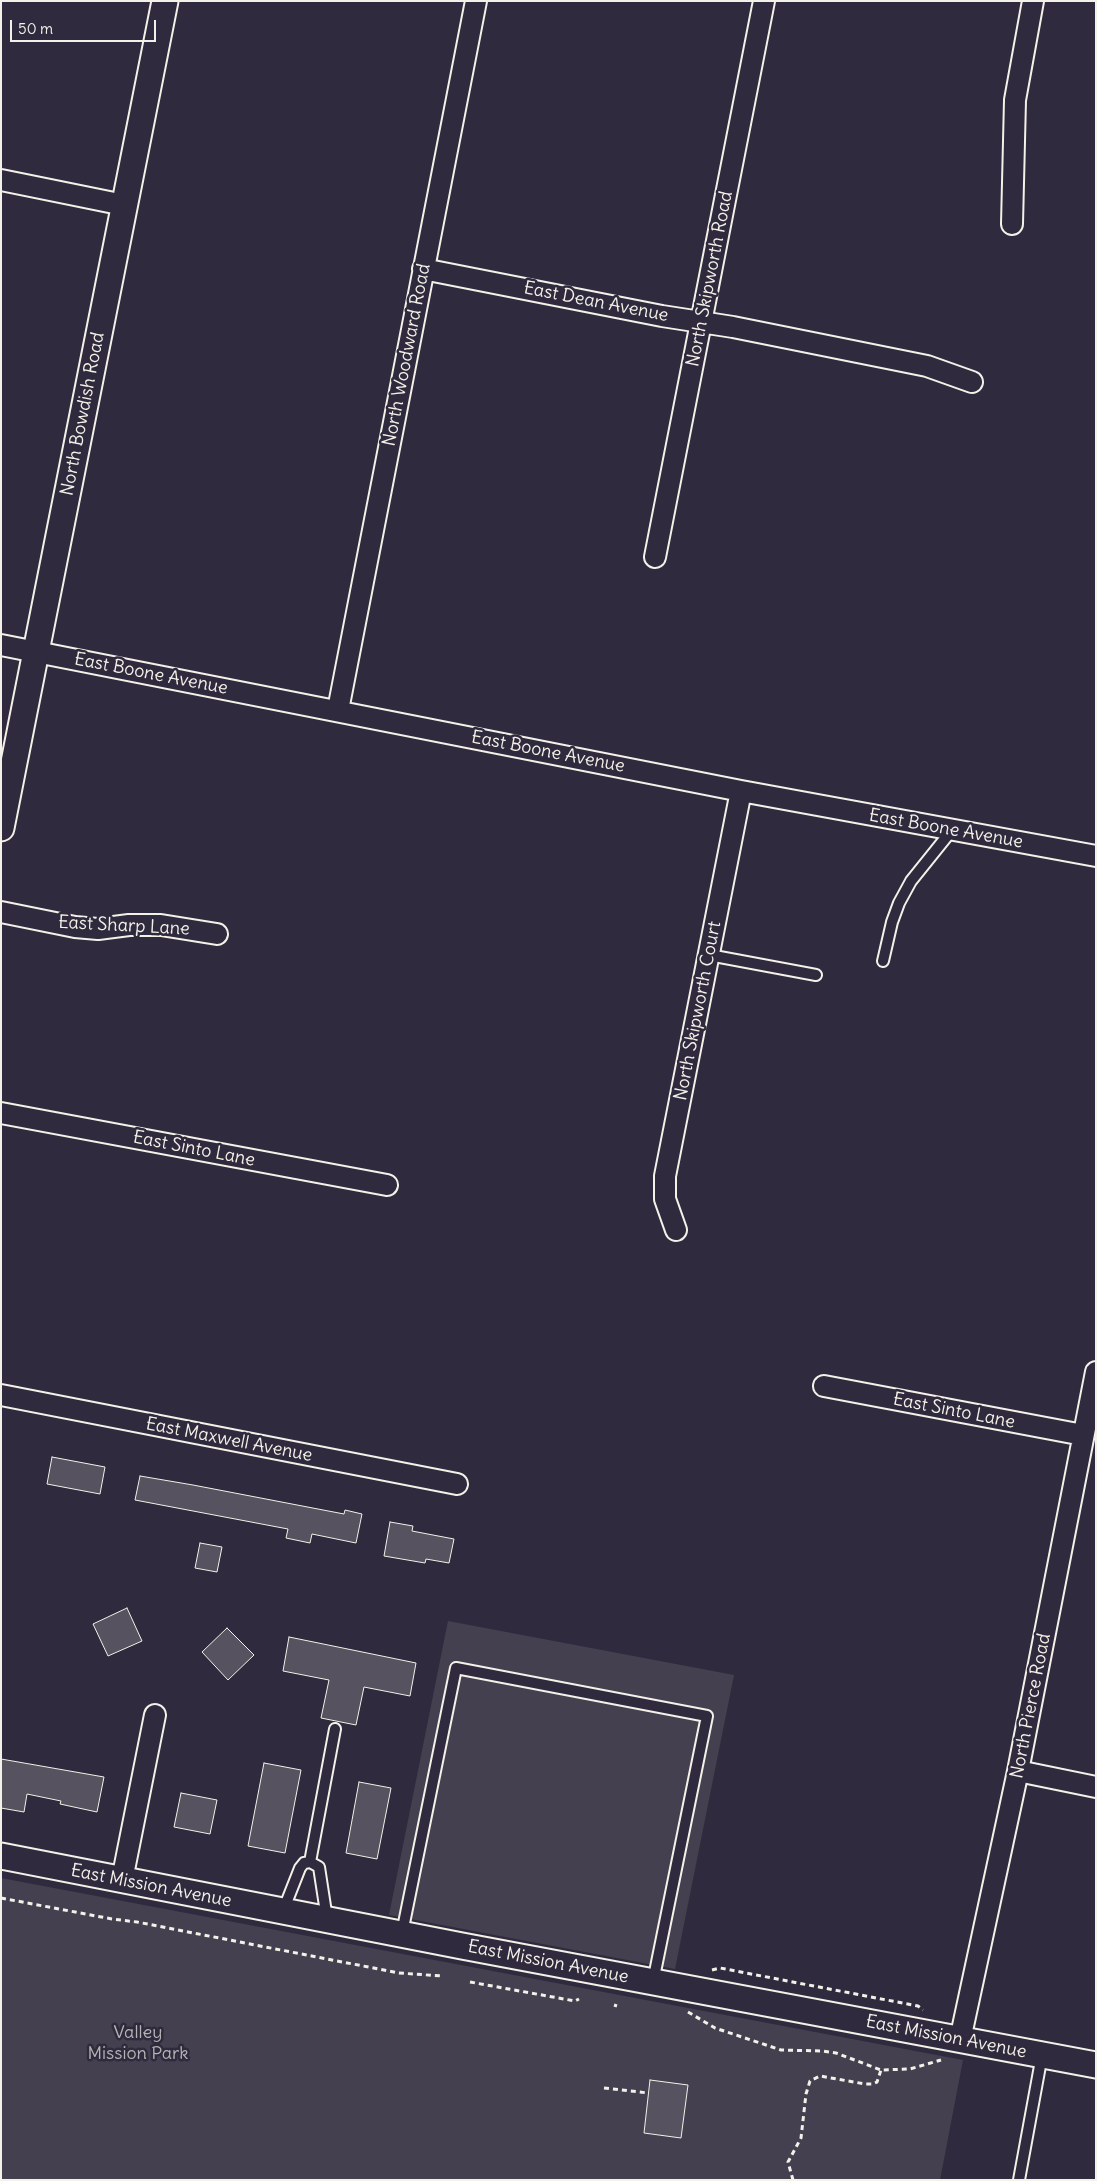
<!DOCTYPE html>
<html>
<head>
<meta charset="utf-8">
<style>
	body { margin:0 }
	#map { position:relative; width:1097px; height:2181px; overflow:hidden; background:#2f2a3d; font-family:Delius,sans-serif }
	canvas { display:block }
	.frame { position:absolute; inset:0; border:2px solid #f4f1e8; pointer-events:none }
	.scale { position:absolute; left:10px; top:20px; width:146px; height:22px; box-sizing:border-box; border:2px solid #f4f1e8; border-top:0; padding-left:6px; font-size:15px; line-height:18px; white-space:nowrap; color:#f4f1e8; -webkit-text-stroke:4px #2f2a3d; paint-order:stroke }
</style>
</head>
<body>
<div id="map">
<canvas width="1097" height="2181"></canvas>
<div class="frame"></div>
<div class="scale">50 m</div>
</div>
<script>
const c = document.querySelector('canvas').getContext('2d');
c.lineJoin = 'round';
function fill(path, color) { c.fillStyle = color; c.fill(path, 'evenodd'); }
const poly = rows => new Path2D(rows.map(r => 'M' + r).join(''));
function strokePath(path, color, width, dash) { c.strokeStyle = color; c.lineWidth = width; c.lineCap = dash ? 'butt' : 'round'; c.setLineDash(dash || []); c.stroke(path); }
function drawText(font, color, halo, rows, align = 'center') {
  c.font = font + ' Delius,sans-serif'; c.lineWidth = 5; c.setLineDash([]); c.textBaseline = 'middle'; c.strokeStyle = halo; c.fillStyle = color; for (const [text, x, y, turn = 0] of rows) {
    c.save(); c.translate(x, y); c.rotate((+turn || 0) * Math.PI / 180); c.textAlign = isNaN(turn) ? turn : align; if (halo) c.strokeText(text, 0, 0); c.fillText(text, 0, 0); c.restore();
  }
}
const green = poly([
	[448,1621,734,1675,675,1969,389,1915],
	[1,1878,963,2060,940,2180,1,2180]
]);
const building = poly([
	[52,1457,105,1467,100,1494,47,1484,52,1457],
	[140,1476,193,1485,344,1514,345,1510,362,1514,356,1543,312,1534,310,1543,286,1538,288,1529,135,1500,140,1476],
	[390,1522,413,1526,412,1531,454,1539,449,1563,426,1559,425,1563,384,1556,390,1522],
	[200,1543,222,1547,217,1572,195,1568,200,1543],
	[127,1608,142,1641,108,1656,93,1624,127,1608],
	[227,1628,254,1655,228,1680,202,1652,227,1628],
	[289,1637,416,1663,410,1696,364,1687,356,1725,321,1718,329,1680,283,1671,289,1637],
	[1,1759,104,1777,97,1812,60,1804,61,1801,27,1794,24,1812,1,1808,1,1759],
	[264,1763,301,1770,285,1853,248,1846,264,1763],
	[359,1782,391,1788,377,1859,346,1853,359,1782],
	[181,1793,217,1800,210,1834,174,1827,181,1793],
	[650,2080,688,2085,681,2138,644,2133,650,2080]
]);
const path = poly([
	[1,1898,112,1919,137,1922,399,1973,442,1976],
	[712,1970,720,1968,918,2006,923,2010],
	[470,1982,575,2001,579,1999],
	[614,2005,617,2006],
	[688,2012,715,2028,781,2050,823,2051,836,2053,881,2070,910,2069,941,2060],
	[604,2088,648,2093],
	[793,2180,788,2162,801,2138,806,2094,810,2081,820,2076,865,2084,872,2084,877,2082,881,2070]
]);
const service = poly([
	[709,955,816,975],
	[883,961,892,922,899,903,911,881,952,830],
	[310,1862,335,1729],
	[283,1911,300,1868,304,1863,310,1862,319,1867,327,1919],
	[402,1933,456,1668,707,1716,653,1982],
	[1019,2180,1042,2055]
]);
const minor = poly([
	[1,180,124,205],
	[1012,224,1015,100,1033,1],
	[423,269,662,316,733,327,927,366,972,382],
	[655,557,764,1],
	[1,645,741,791,1096,856],
	[338,710,476,1],
	[1,912,75,927,98,929,129,925,161,925,217,934],
	[1,1113,387,1185],
	[676,1230,665,1199,665,1176,741,791],
	[824,1386,1083,1435],
	[1,1395,457,1484],
	[1018,1771,1096,1787],
	[122,1880,155,1715],
	[960,2040,1018,1771,1096,1372]
]);
const tertiary = poly([
	[1,828,165,1],
	[1,1856,462,1946,1096,2065]
]);
const streetNames = [
	["North Skipworth Road",710,279,-79],
	["East Dean Avenue",596,302,11],
	["North Woodward Road",407,355,-79],
	["North Bowdish Road",83,414,-79],
	["East Boone Avenue",151,674,11],
	["East Boone Avenue",548,752,11],
	["East Boone Avenue",946,829,10],
	["East Sharp Lane",124,926,3],
	["North Skipworth Court",698,1011,-79],
	["East Sinto Lane",194,1149,11],
	["East Sinto Lane",954,1411,11],
	["East Maxwell Avenue",229,1440,11],
	["North Pierce Road",1031,1706,-79],
	["East Mission Avenue",151,1886,11],
	["East Mission Avenue",548,1962,11],
	["East Mission Avenue",946,2037,11]
];
const parkNames = [
	["Valley",138,2033],
	["Mission Park",138,2054]
];
fill(green, '#454050');
fill(building, '#56525f');
strokePath(building, '#f4f1e8', 1);
strokePath(service, '#f4f1e8', 14);
strokePath(minor, '#f4f1e8', 24);
strokePath(tertiary, '#f4f1e8', 29);
strokePath(path, '#f4f1e8', 3, [5, 4]);
strokePath(service, '#2f2a3d', 10);
strokePath(minor, '#2f2a3d', 20);
strokePath(tertiary, '#2f2a3d', 25);
drawText('18px', '#f4f1e8', '#2f2a3d', streetNames);
drawText('18px', '#b7b3b3', '#2f2a3d', parkNames);
</script>
</body>
</html>
